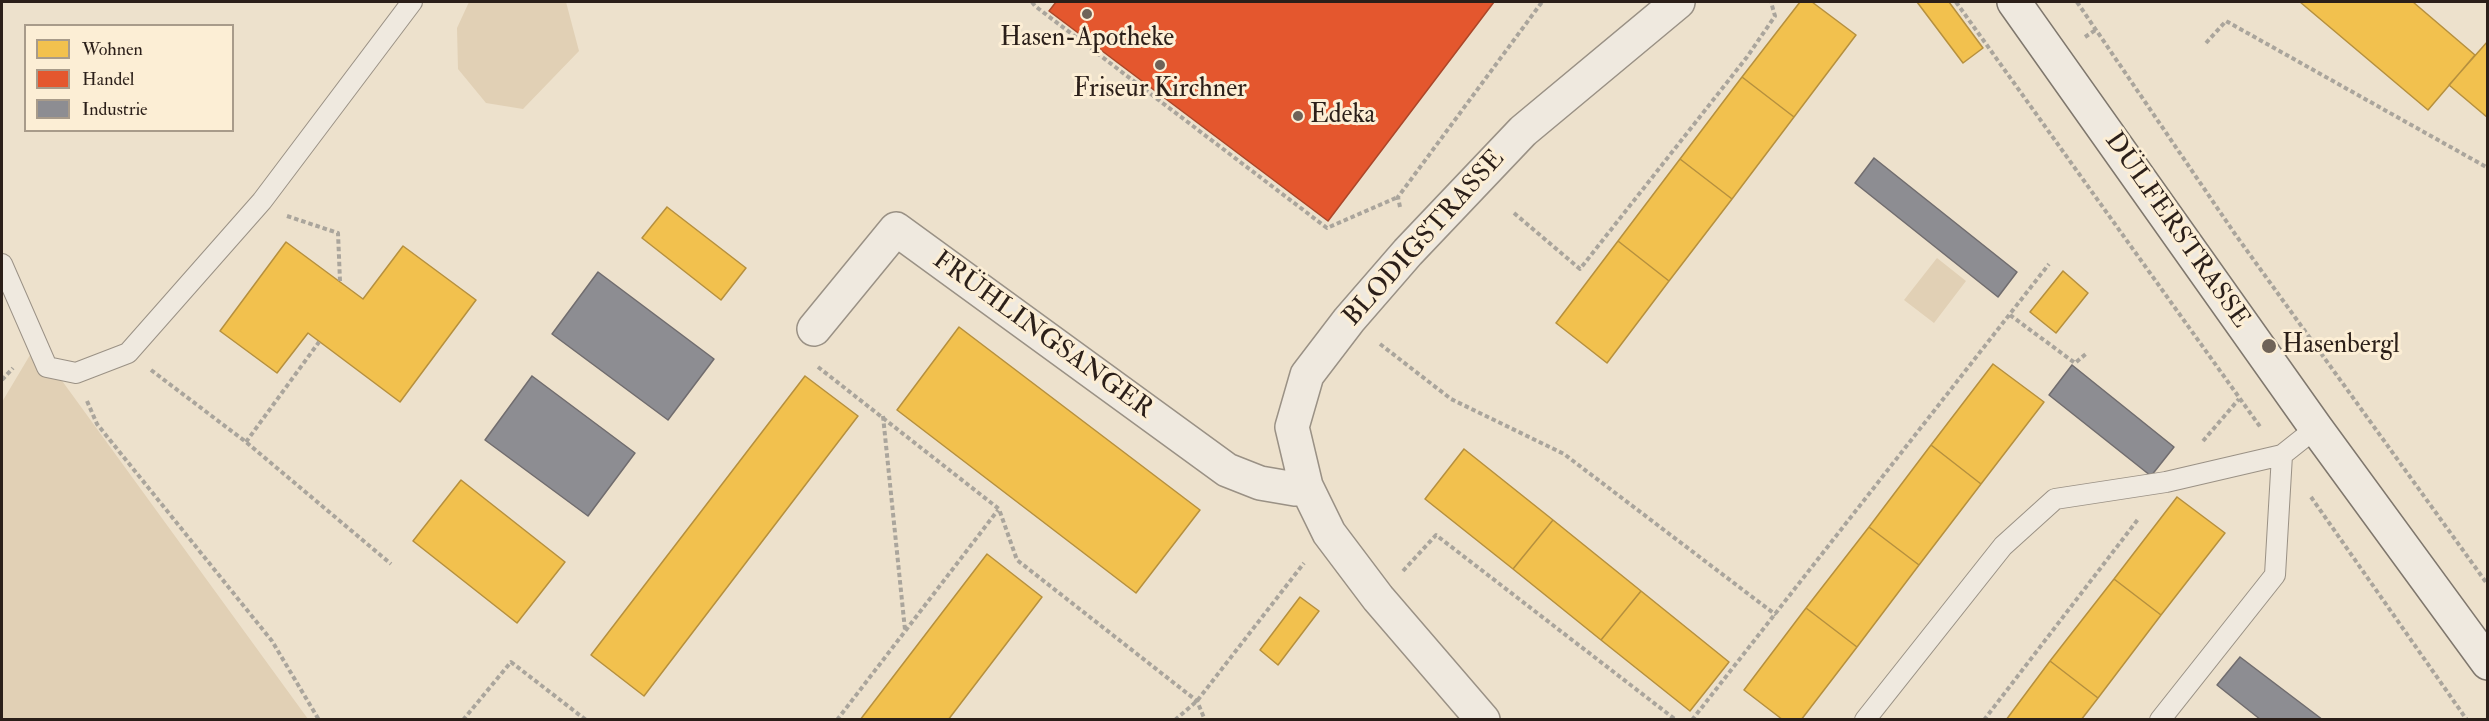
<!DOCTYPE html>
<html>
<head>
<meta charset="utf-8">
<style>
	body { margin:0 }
	#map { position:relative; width:2489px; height:721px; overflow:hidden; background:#ede1cc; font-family:"IM FELL Double Pica",serif }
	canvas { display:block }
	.frame { position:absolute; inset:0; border:3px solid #2b1f19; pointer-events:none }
	.legend { position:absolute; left:24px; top:24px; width:210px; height:108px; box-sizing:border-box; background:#fceed5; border:2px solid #a89b8a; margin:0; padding:8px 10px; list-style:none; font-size:18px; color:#2b1f19 }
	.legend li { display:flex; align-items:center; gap:12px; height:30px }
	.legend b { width:30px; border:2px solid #a89b8a }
</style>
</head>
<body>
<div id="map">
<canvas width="2489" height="721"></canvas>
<div class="frame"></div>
<ul class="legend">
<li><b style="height:16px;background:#f2c14e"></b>Wohnen</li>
<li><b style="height:16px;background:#e4572e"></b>Handel</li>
<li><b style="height:16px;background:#8d8d92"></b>Industrie</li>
</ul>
</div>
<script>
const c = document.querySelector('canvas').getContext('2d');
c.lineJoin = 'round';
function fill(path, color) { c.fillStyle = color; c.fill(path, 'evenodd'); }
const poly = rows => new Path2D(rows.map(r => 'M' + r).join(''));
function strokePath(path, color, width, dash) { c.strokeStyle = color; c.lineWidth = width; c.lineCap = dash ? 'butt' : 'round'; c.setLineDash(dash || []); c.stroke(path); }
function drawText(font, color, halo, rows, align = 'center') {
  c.font = font + ' "IM FELL Double Pica",serif'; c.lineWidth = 6; c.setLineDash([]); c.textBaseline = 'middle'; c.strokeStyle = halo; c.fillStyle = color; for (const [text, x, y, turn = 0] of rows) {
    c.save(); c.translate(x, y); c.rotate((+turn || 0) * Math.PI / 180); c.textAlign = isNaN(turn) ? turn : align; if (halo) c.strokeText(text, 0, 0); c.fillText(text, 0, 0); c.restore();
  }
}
const green = poly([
	[469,2,566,2,579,51,523,109,486,103,458,69,457,28],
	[1937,258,1966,281,1934,323,1904,300],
	[36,345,308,719,2,720,2,402]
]);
const homes = poly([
	[1800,2,1812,2,1856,35,1794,117,1742,77,1800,2],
	[1917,2,1949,2,1983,48,1963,63,1917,2],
	[2300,2,2413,2,2475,55,2428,110,2300,2],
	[2488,41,2488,118,2449,85,2488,41],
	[1742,77,1794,117,1732,199,1680,159,1742,77],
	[1680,159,1732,199,1669,281,1618,241,1680,159],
	[667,207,746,268,721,300,642,238,667,207],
	[1618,241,1669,281,1607,363,1556,323,1618,241],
	[286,242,363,299,403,246,476,300,400,402,308,333,277,373,220,331,286,242],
	[2063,271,2088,293,2056,333,2030,312,2063,271],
	[959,327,1200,510,1136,593,897,410,959,327],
	[1993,364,2044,402,1981,484,1931,445,1993,364],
	[805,376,858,416,644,696,591,655,805,376],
	[1931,445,1981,484,1919,565,1869,527,1931,445],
	[1464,449,1553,520,1513,569,1425,499,1464,449],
	[461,480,565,562,517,623,413,541,461,480],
	[2177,497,2225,533,2161,615,2114,579,2177,497],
	[1553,520,1641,591,1601,640,1513,569,1553,520],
	[1869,527,1919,565,1857,647,1806,608,1869,527],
	[987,554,1042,597,948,720,860,720,987,554],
	[2114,579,2161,615,2098,698,2050,661,2114,579],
	[1641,591,1729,662,1690,711,1601,640,1641,591],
	[1300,597,1319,611,1278,665,1260,650,1300,597],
	[1806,608,1857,647,1801,720,1783,720,1744,690,1806,608],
	[2050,661,2098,698,2081,720,2006,720,2050,661]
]);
const shops = poly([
	[1056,2,1494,2,1328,221,1049,11,1056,2]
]);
const industry = poly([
	[1874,158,2017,272,1998,297,1855,183,1874,158],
	[598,272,714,359,668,420,552,334,598,272],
	[2072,365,2174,447,2151,476,2049,395,2072,365],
	[532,376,635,453,588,516,485,440,532,376],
	[2240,657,2323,720,2261,720,2217,685,2240,657]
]);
const path = poly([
	[1032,2,1035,6,1327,228,1398,197],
	[1956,2,2261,428],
	[2077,2,2235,234,2488,585],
	[2085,37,2097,29],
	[2206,43,2226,21,2488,168],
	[1400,207,1398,197,1542,2],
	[1514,213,1580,269,1747,57,1775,16,1771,2],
	[287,216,338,233,340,281],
	[2010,315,2075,363,2087,353],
	[1380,344,1451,399,1564,454,1776,615],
	[818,367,999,509,1017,560,1197,701,1205,720],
	[151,370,246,442,391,564],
	[2,380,13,368],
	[87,401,97,424,272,641,319,720],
	[883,416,905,630],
	[2203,441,2239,399],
	[246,442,319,342],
	[2311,497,2467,720],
	[1403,571,1436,535,1676,720],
	[463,720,511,662,586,720],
	[837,720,998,510],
	[1175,720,1197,701,1304,563],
	[1692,720,2049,264],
	[1984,720,2139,518]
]);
const lane = poly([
	[2,264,47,367,76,373,128,353,262,201,412,2],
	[1865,720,2003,546,2055,499,2166,482,2282,455,2316,428],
	[2160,720,2275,575,2282,455]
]);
const street = poly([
	[814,329,896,229,1227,470,1260,483,1295,489,1306,486],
	[1483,720,1378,598,1329,533,1306,486,1292,427,1307,375,1349,320,1408,252,1523,131,1678,2]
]);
const secondary = poly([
	[2014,2,2316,428,2488,663]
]);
const markers = [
	[1087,14,6,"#6f6358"],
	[1160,65,6,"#6f6358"],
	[1298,116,6,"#6f6358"],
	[2269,346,8,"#6f6358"]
];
const poiNames = [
	["Hasen-Apotheke",1087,39],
	["Friseur Kirchner",1160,90],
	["Edeka",1310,116,"left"],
	["Hasenbergl",2282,346,"left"]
];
const streetNames = [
	["DÜLFERSTRASSE",2176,231,55],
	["BLODIGSTRASSE",1425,239,-48],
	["FRÜHLINGSANGER",1042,336,36]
];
fill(green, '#e1d0b5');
fill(homes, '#f2c14e');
strokePath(homes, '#b6903e', 1.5);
fill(shops, '#e4572e');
strokePath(shops, '#ac4628', 1.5);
fill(industry, '#8d8d92');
strokePath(industry, '#706c6e', 1.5);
strokePath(lane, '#9a9185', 22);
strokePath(street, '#9a9185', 36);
strokePath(secondary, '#7f776d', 36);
strokePath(path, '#aaa59c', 4, [4.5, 3]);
strokePath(lane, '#efe9df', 20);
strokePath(street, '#efe9df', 33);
strokePath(secondary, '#efe9df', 33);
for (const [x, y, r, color] of markers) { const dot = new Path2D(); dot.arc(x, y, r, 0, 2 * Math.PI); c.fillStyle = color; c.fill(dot); strokePath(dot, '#fceed5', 2); }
drawText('26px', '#2b1f19', '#fceed5', poiNames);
drawText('26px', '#2b1f19', '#fceed5', streetNames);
</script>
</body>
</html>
